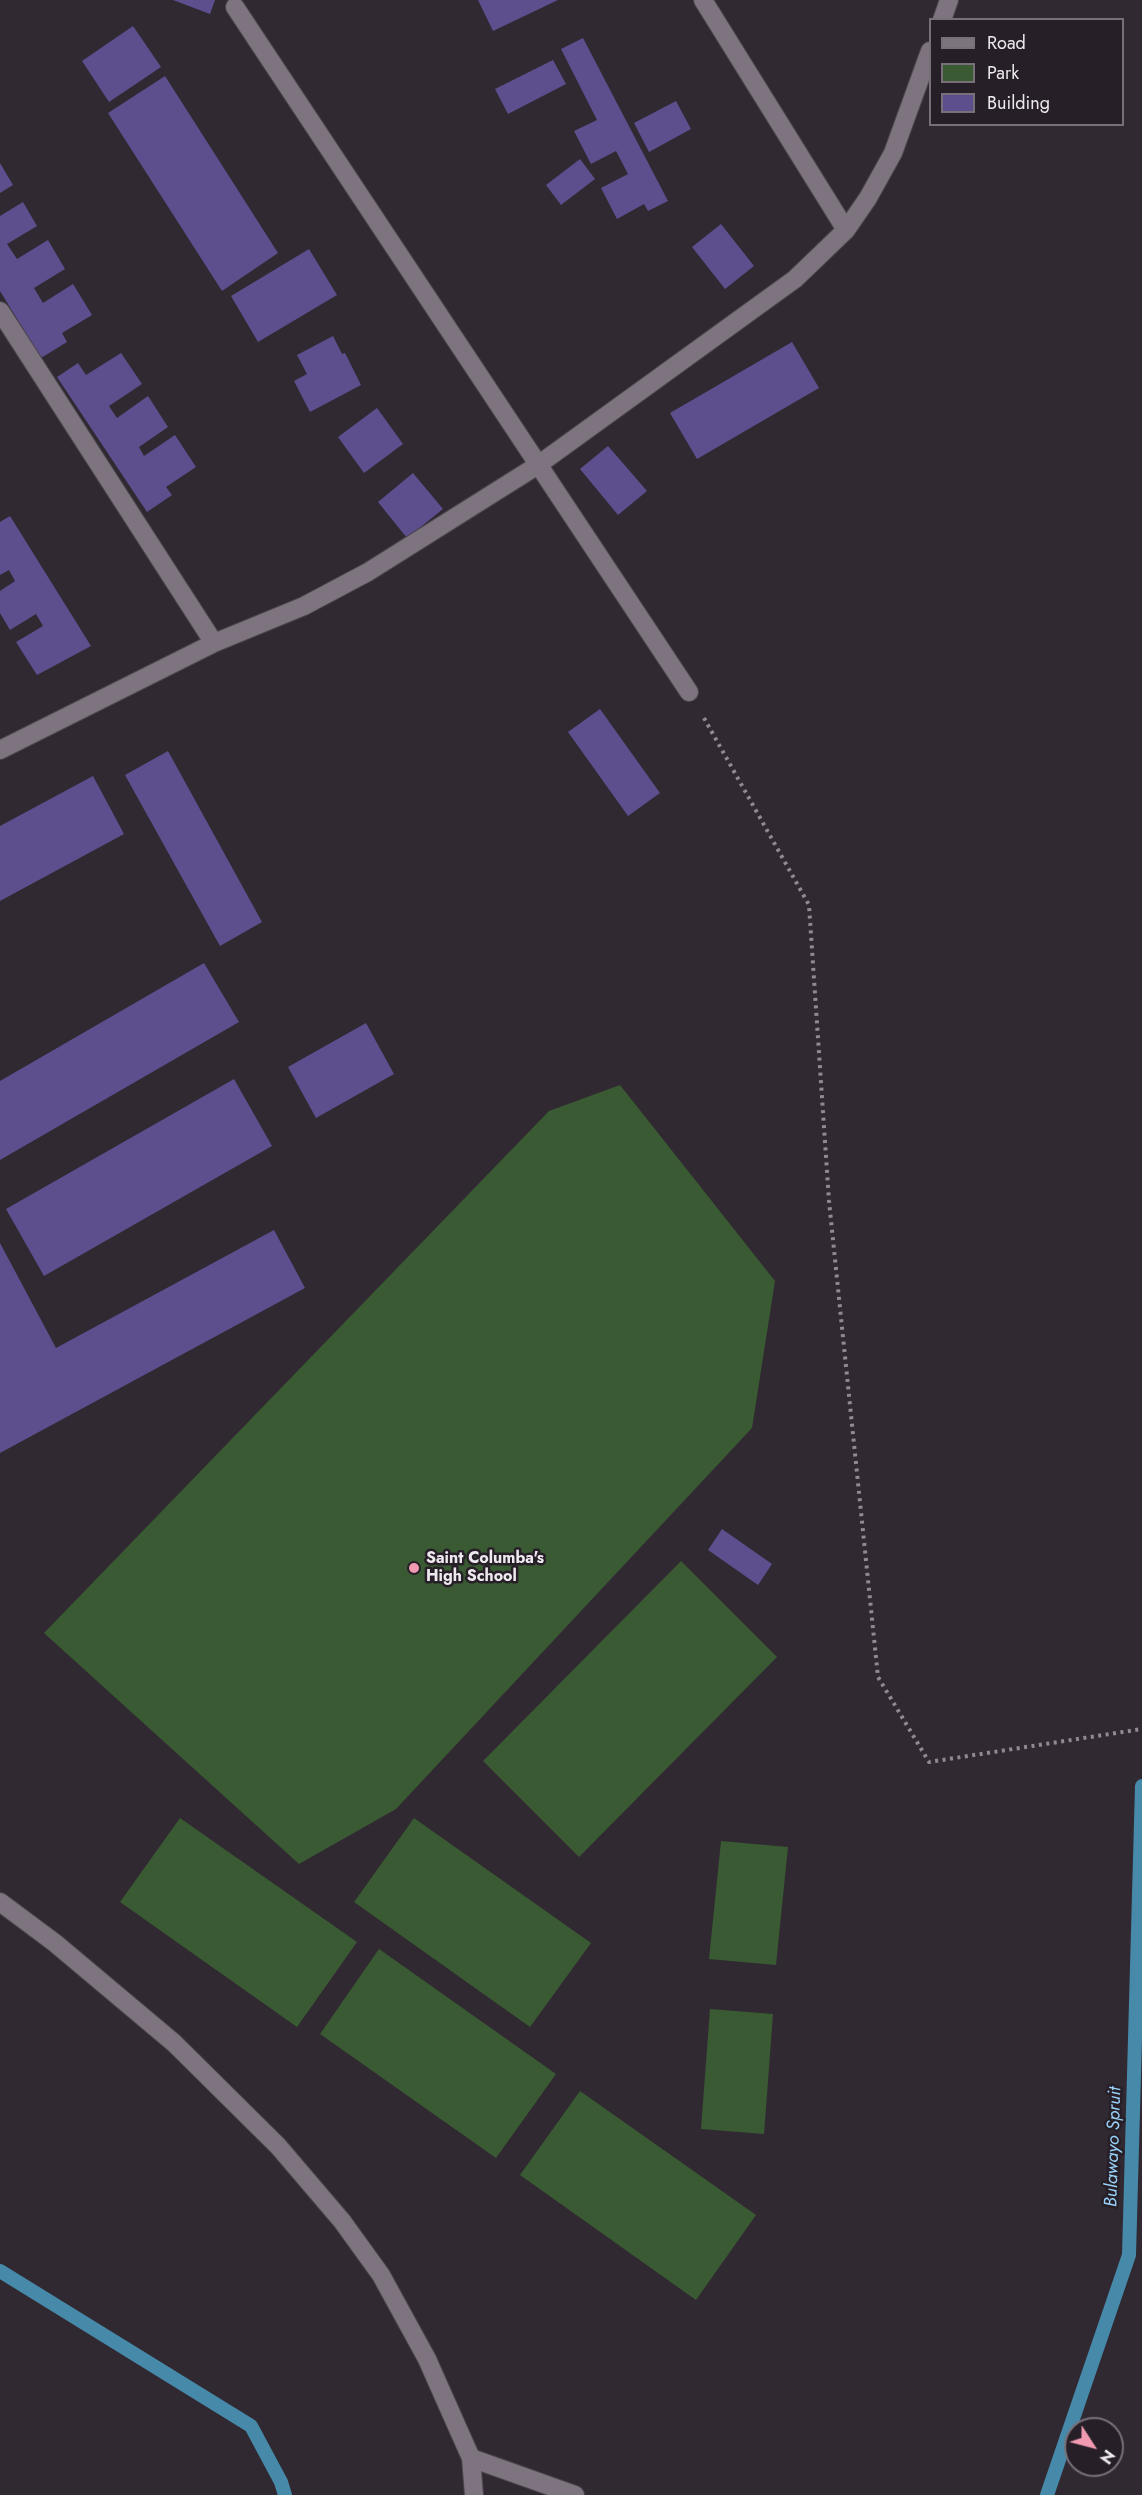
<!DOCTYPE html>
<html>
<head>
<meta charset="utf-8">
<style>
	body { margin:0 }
	#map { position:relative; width:1142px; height:2495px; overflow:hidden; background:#312932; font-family:Jost,sans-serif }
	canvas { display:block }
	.legend { position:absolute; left:929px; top:18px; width:195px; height:108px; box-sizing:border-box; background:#271f28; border:2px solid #777078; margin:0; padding:8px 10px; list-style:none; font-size:18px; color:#eee9ef }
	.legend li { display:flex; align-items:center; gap:12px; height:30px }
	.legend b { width:30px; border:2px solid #777078 }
	.north { position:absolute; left:1064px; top:2417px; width:60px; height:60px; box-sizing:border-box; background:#271f28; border:2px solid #777078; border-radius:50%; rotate:126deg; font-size:16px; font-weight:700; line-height:24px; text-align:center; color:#eee9ef }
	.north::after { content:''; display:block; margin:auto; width:21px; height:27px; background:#f19ab1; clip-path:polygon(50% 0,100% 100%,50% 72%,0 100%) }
</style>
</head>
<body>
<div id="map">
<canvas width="1142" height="2495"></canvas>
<ul class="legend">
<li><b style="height:8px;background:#7e747f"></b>Road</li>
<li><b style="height:16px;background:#395a32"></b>Park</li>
<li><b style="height:16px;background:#5d4e8e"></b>Building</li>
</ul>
<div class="north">N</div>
</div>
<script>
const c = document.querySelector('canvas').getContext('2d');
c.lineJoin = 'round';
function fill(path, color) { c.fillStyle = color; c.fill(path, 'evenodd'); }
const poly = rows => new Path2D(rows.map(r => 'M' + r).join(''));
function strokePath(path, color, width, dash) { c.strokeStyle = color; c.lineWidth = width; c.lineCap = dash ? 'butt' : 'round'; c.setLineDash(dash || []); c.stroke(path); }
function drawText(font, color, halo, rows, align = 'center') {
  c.font = font + ' Jost,sans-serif'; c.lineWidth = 5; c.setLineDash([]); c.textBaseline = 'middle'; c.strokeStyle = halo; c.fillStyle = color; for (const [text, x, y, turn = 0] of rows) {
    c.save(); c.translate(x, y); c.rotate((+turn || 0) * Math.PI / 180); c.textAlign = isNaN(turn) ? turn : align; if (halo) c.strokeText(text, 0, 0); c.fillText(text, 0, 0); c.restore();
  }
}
const green = poly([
	[620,1085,775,1281,752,1428,396,1809,299,1864,44,1633,549,1111],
	[681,1561,777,1657,579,1857,483,1761],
	[180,1818,357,1942,297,2027,120,1902],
	[414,1818,591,1943,530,2027,354,1902],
	[721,1841,788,1847,776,1965,709,1959],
	[379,1949,556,2074,496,2158,320,2034],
	[710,2009,773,2014,764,2134,701,2129],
	[580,2091,756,2215,696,2300,520,2175]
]);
const stream = poly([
	[0,2271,251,2426,281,2482,285,2495],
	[1047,2495,1129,2255,1142,1786]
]);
const building = poly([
	[173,0,215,0,210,14],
	[478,0,558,0,493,31],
	[133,26,161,67,109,102,82,61],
	[583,38,668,201,648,211,644,204,617,219,601,188,628,174,616,151,591,164,574,131,597,120,561,49],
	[553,60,566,84,508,114,495,89],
	[165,76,278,253,222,291,108,113],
	[676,101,691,129,649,152,634,123],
	[580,159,595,179,561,205,546,185],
	[0,163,13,185,0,193],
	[23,202,37,226,7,244,17,259,48,240,65,269,34,288,43,303,73,284,92,315,62,333,67,342,41,358,0,291,0,216],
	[721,224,754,266,725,289,692,247],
	[309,249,337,295,258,342,231,296],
	[333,336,342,354,345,353,361,385,310,412,294,381,307,374,297,355],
	[792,342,819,388,697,459,670,413],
	[121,353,142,384,109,406,117,418,148,396,168,427,139,447,144,456,175,435,196,467,166,487,172,495,147,512,57,377,78,363,86,375],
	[377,408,403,444,364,473,338,437],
	[608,446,647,491,618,515,580,469],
	[413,473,443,509,407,538,378,502],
	[10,516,91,646,37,675,16,642,43,626,36,614,10,630,0,613,0,591,15,581,9,570,0,575,0,522],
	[600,709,660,793,628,816,568,732],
	[168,751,262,922,220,946,125,775],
	[93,776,124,834,0,901,0,826],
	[204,963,239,1022,0,1160,0,1081],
	[366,1023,394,1074,316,1118,288,1067],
	[234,1079,272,1146,44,1276,6,1209],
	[274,1230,305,1288,0,1453,0,1243,56,1348],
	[722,1529,772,1564,758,1585,708,1550]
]);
const path = poly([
	[704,718,809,905,829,1201,878,1677,929,1762,1142,1729]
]);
const minor = poly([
	[703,0,846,230],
	[235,7,689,692],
	[942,20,949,0],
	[0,311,214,643],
	[0,750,214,643,304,606,368,572,538,465,795,279,846,230,868,198,893,153,930,51],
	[0,1902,55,1943,174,2043,278,2146,342,2221,381,2275,427,2359,471,2458,474,2495],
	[471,2458,575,2495]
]);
const markers = [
	[414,1568,6,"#f19ab1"]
];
const poiNames = [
	["Saint Columba's",426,1559],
	["High School",426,1577]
];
const waterNames = [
	["Bulawayo Spruit",1114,2147,-88]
];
fill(green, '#395a32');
strokePath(stream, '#4789a9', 14);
fill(building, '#5d4e8e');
strokePath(minor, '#4c464d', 20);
strokePath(path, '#918a92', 4, [3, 4.5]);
strokePath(minor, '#7e747f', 18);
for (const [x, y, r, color] of markers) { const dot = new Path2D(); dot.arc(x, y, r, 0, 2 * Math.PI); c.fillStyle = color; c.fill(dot); strokePath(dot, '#271f28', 2); }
drawText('bold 16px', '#eee9ef', '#271f28', poiNames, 'left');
drawText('italic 18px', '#98d2f8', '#271f28', waterNames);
</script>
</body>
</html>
